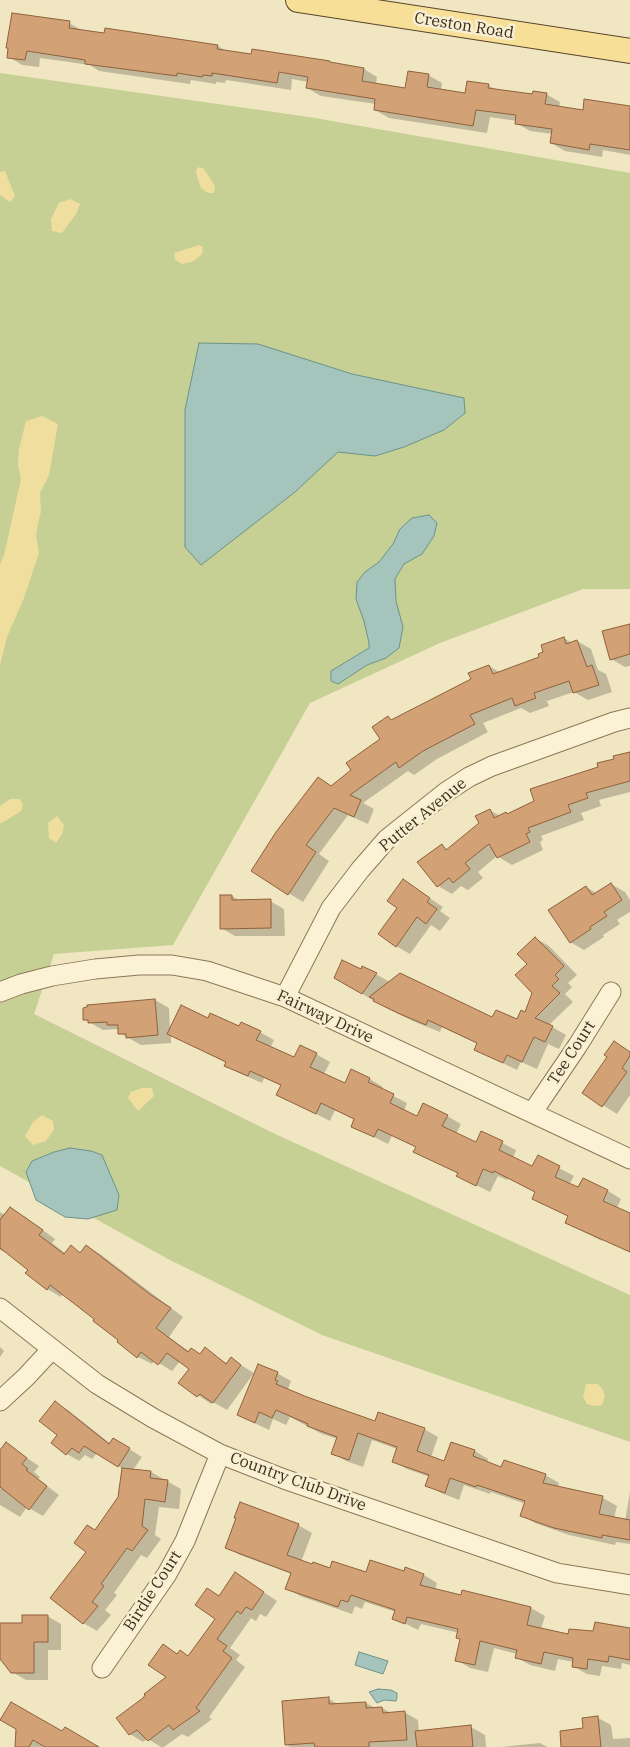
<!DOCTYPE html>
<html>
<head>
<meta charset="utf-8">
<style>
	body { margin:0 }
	canvas { display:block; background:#f1e6c2 }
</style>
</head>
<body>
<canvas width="630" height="1747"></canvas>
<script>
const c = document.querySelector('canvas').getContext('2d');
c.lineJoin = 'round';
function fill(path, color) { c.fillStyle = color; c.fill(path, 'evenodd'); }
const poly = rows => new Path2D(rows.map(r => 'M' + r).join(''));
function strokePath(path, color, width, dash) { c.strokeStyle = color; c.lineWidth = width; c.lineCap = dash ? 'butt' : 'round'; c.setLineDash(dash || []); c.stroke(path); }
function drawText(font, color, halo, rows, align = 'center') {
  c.font = font + ' "IBM Plex Serif",serif'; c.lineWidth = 5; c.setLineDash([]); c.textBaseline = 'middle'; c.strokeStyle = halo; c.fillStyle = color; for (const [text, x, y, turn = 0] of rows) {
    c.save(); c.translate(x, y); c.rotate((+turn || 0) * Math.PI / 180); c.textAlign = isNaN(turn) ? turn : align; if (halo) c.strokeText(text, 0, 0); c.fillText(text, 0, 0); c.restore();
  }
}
const green = poly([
	[0,73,309,117,630,173,630,589,583,589,440,643,310,703,173,945,54,954,34,1014,275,1134,630,1295,630,1442,322,1335,168,1259,0,1166]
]);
const sand = poly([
	[200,167,204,169,215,186,214,193,208,193,201,188,196,173,197,168],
	[5,171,15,196,10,202,0,195,0,172],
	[70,199,80,204,76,214,62,233,52,231,51,219,59,203],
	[199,245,203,247,202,254,194,261,182,264,175,260,174,253],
	[42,416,58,424,49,475,40,493,41,511,36,534,39,553,24,598,7,637,0,665,0,565,4,555,21,479,18,465,19,449,26,421],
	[10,799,20,799,23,805,21,811,2,823,0,823,0,806],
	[57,816,64,825,62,834,56,843,49,838,48,823],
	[142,1088,152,1088,154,1096,138,1111,128,1098,131,1092],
	[42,1115,53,1121,54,1130,46,1141,33,1145,25,1136,33,1122],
	[586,1384,598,1384,603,1390,605,1397,602,1405,594,1406,587,1404,583,1397]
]);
const water = poly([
	[199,343,258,344,352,374,464,398,465,413,444,430,404,447,375,456,338,452,295,492,201,565,185,547,185,410,199,343],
	[429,515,437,523,434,536,422,554,404,564,395,579,396,601,403,627,399,648,386,658,367,665,338,684,331,681,331,671,369,648,369,643,364,621,356,599,357,582,365,572,379,562,393,544,400,529,412,518,429,515],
	[70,1148,91,1151,102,1155,119,1195,117,1210,88,1219,65,1217,36,1200,26,1172,32,1161,54,1152,70,1148],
	[359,1652,388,1661,383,1674,355,1665,359,1652],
	[378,1689,391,1690,397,1693,397,1698,396,1701,384,1700,377,1703,369,1692,378,1689]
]);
const shadow = poly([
	[69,23,83,31,218,46,228,52,330,62,334,64,364,69,377,77,376,84,406,89,428,75,442,83,441,91,466,95,488,85,496,90,533,95,546,94,560,102,559,108,584,112,630,108,630,155,603,150,602,157,565,151,551,143,553,134,530,131,516,123,517,121,490,117,487,133,389,118,375,110,376,104,321,96,307,88,308,82,292,79,291,90,226,80,225,83,216,82,216,84,191,80,190,84,99,71,90,65,40,58,39,67,22,65,9,57],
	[630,625,630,666,625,667,611,659],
	[564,638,572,643,577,641,591,649,598,670,606,674,612,692,588,700,574,692,547,701,549,706,530,713,521,708,483,723,488,732,437,759,414,775,408,771,363,803,374,809,368,824,348,815,319,854,329,861,303,902,253,871,319,779,332,786,352,770,382,739,388,718,393,721,472,680,489,666,501,673,541,658],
	[630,753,630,792,599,800,601,806,581,813,584,820,541,836,543,840,540,842,543,850,512,865,497,856,478,872,483,878,468,890,461,886,452,894,438,886,442,846,448,850,480,824,490,810,500,816,508,815],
	[404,881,443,907,440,911,450,918,440,931,431,925,410,954,396,946,398,907],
	[611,884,625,892,630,900,630,912,617,920,620,924,603,935,604,937,584,950,570,942,586,887,596,893],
	[232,896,240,901,270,901,284,909,285,936,235,936,221,928],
	[535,938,549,946,577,975,568,983,572,987,565,994,573,1002,549,1025,566,1035,559,1049,548,1044,537,1069,521,1062,517,1070,476,1050,478,1044,442,1027,440,1032,415,1022,388,1009,349,986,363,967,390,982,493,1019,518,1021,525,1014,534,992,529,964],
	[155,1000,169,1008,170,1031,208,1020,260,1032,274,1040,270,1048,294,1059,316,1054,330,1062,324,1074,345,1084,352,1071,370,1079,383,1087,382,1090,407,1103,404,1111,418,1118,447,1116,461,1124,456,1134,476,1144,481,1132,516,1150,513,1158,533,1168,538,1157,574,1176,569,1185,579,1189,583,1180,608,1191,621,1199,617,1208,630,1214,630,1252,603,1239,602,1241,566,1223,569,1217,533,1199,536,1192,508,1178,507,1180,498,1176,490,1192,458,1176,459,1174,415,1152,417,1147,392,1136,388,1144,352,1126,355,1119,335,1110,330,1121,278,1095,282,1086,264,1078,262,1083,239,1073,226,1065,227,1063,171,1035,171,1043,141,1045,120,1033,119,1031,116,1029,103,1030,84,1019],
	[614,1042,630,1052,630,1095,617,1114,584,1093,609,1056],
	[0,1212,5,1215,24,1216,55,1239,52,1243,66,1254,71,1247,82,1253,87,1246,100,1254,183,1317,169,1337,190,1352,201,1355,205,1349,228,1364,231,1359,254,1373,227,1410,213,1402,211,1404,180,1383,191,1369,180,1361,172,1371,154,1360,152,1364,138,1357,118,1342,120,1340,96,1319,63,1294,61,1297,47,1289,29,1270,9,1254,0,1250],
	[0,1347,4,1351,0,1357],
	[277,1373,291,1381,288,1389,290,1391,376,1422,424,1429,438,1437,431,1457,445,1462,452,1443,475,1451,488,1459,487,1463,502,1469,545,1475,559,1483,558,1488,603,1498,617,1506,614,1518,625,1521,630,1492,630,1544,616,1542,615,1545,569,1535,535,1523,521,1515,526,1504,491,1492,490,1494,464,1485,459,1500,441,1493,427,1485,430,1477,407,1469,393,1461,397,1449,372,1440,363,1467,346,1461,332,1453,338,1439,322,1434,290,1417,286,1425,273,1419,269,1430,238,1415],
	[55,1403,68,1410,111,1444,126,1447,142,1457,133,1470,151,1472,181,1489,179,1509,159,1507,155,1535,161,1539,147,1558,141,1555,114,1593,117,1595,105,1610,111,1615,97,1631,83,1623,88,1552,95,1531,120,1497,123,1469,97,1453,92,1459,85,1455,79,1461,67,1454,59,1435],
	[6,1444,39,1466,34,1472,40,1477,38,1479,59,1495,43,1516,27,1507,20,1517,0,1505,0,1489,2,1487,0,1486,0,1452],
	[298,1525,312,1533,301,1562,331,1570,366,1573,404,1573,406,1569,424,1575,437,1583,435,1590,462,1596,463,1591,531,1608,545,1616,541,1629,569,1636,630,1629,630,1627,630,1665,622,1663,621,1669,602,1666,600,1676,587,1674,573,1666,574,1662,558,1659,555,1671,530,1665,516,1657,517,1654,494,1648,488,1672,470,1668,457,1660,462,1639,459,1633,421,1624,418,1630,394,1618,396,1612,365,1602,362,1609,355,1606,352,1614,300,1596,287,1588,292,1574,240,1555,226,1547],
	[236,1574,277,1601,266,1617,260,1614,256,1621,251,1618,230,1648,240,1655,236,1660,245,1667,209,1717,212,1719,188,1737,182,1734,164,1747,161,1747,148,1739,143,1742,130,1734,144,1699,168,1677,164,1646,178,1654,180,1651,189,1656,216,1618,220,1597],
	[47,1616,61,1624,61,1650,48,1650,48,1680,26,1680,12,1672,0,1657,0,1624,24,1624],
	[329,1699,339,1705,366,1703,375,1708,382,1708,391,1713,404,1712,418,1720,419,1732,471,1727,485,1735,486,1747,290,1747,287,1745],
	[598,1718,611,1725,613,1739,630,1738,630,1747,563,1747],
	[17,1729,63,1733,97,1747,16,1747],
	[540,1743,547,1747,501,1747]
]);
const building = poly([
	[12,13,70,21,69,28,104,33,105,28,218,45,217,49,251,54,252,49,330,61,330,62,364,68,362,81,405,88,408,71,429,74,427,87,465,93,467,81,489,84,488,88,532,94,533,91,547,93,545,104,583,110,584,99,630,106,630,150,590,144,589,150,550,143,552,129,515,124,516,115,476,110,473,126,374,110,375,99,306,88,308,77,279,72,277,83,212,73,212,76,203,75,202,77,177,73,177,76,85,64,85,60,27,51,25,60,7,58,8,48,6,48,12,13],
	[630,624,630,654,610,660,602,631,630,624],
	[564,637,566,644,577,640,587,667,592,665,599,685,573,693,569,681,534,693,536,698,515,706,512,698,470,715,475,724,423,751,399,768,396,762,350,795,361,800,354,817,334,808,306,845,316,852,288,895,251,871,276,832,318,777,331,786,351,770,346,763,380,739,372,727,388,716,391,720,471,679,468,673,489,665,493,674,539,657,538,654,543,652,541,645,564,637],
	[630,752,630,781,586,793,588,798,568,805,571,812,528,828,530,832,526,834,530,842,497,858,489,844,465,863,470,869,453,883,449,878,437,887,417,862,442,844,446,850,479,823,475,816,490,809,494,818,506,812,507,814,534,801,530,789,598,767,597,763,614,759,613,756,630,752],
	[403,879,430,898,427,902,437,909,426,924,417,917,396,947,378,934,397,908,387,901,403,879],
	[611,883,622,900,604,912,607,916,590,927,591,929,570,943,548,910,586,886,592,895,611,883],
	[220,895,232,895,232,900,271,899,271,928,220,929,220,895],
	[535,937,564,966,555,975,559,979,552,986,560,993,535,1018,553,1026,545,1042,534,1037,522,1062,507,1055,503,1063,474,1050,477,1043,428,1020,426,1025,400,1014,373,1001,374,999,369,997,400,973,492,1017,496,1010,517,1019,521,1010,525,1012,532,993,515,975,527,964,517,954,535,937],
	[342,960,361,969,362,966,377,973,362,994,334,978,342,960],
	[155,999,158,1035,126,1038,126,1034,118,1034,118,1025,107,1025,107,1022,88,1023,88,1020,83,1020,83,1008,87,1007,87,1005,155,999],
	[181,1005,208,1018,210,1013,239,1026,241,1022,261,1031,256,1040,294,1057,300,1045,317,1053,310,1067,345,1083,351,1069,370,1078,368,1082,394,1094,390,1103,417,1116,423,1103,448,1115,442,1126,476,1142,481,1131,503,1141,499,1150,532,1166,538,1155,560,1166,555,1177,578,1187,583,1178,608,1190,603,1201,630,1213,630,1252,565,1223,568,1216,532,1199,535,1192,494,1171,493,1173,483,1169,476,1186,456,1176,458,1173,413,1152,416,1147,378,1129,374,1137,351,1127,354,1119,321,1103,316,1114,276,1095,281,1085,250,1071,248,1076,224,1066,226,1062,167,1034,181,1005],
	[614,1041,630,1052,630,1056,622,1068,627,1072,602,1107,582,1093,607,1057,604,1055,614,1041],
	[10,1207,43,1230,39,1235,64,1254,71,1245,80,1253,86,1245,151,1295,171,1308,156,1328,188,1352,191,1348,200,1354,205,1347,226,1364,231,1357,241,1365,213,1403,200,1394,197,1397,178,1383,189,1369,167,1353,158,1365,141,1352,137,1358,117,1342,118,1340,93,1321,94,1319,50,1285,47,1290,25,1273,28,1270,0,1248,0,1220,10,1207],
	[258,1364,278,1372,275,1380,278,1381,276,1384,307,1397,375,1421,378,1412,425,1428,417,1451,444,1461,451,1442,475,1450,473,1456,501,1467,504,1460,546,1474,543,1483,603,1496,599,1514,630,1520,630,1540,602,1535,602,1538,554,1528,520,1516,525,1501,477,1485,476,1487,450,1478,445,1493,425,1486,429,1475,392,1462,397,1447,358,1433,349,1460,331,1454,337,1437,307,1426,308,1424,276,1410,272,1418,259,1412,255,1423,237,1415,258,1364],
	[55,1401,109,1444,113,1438,130,1448,118,1467,84,1446,79,1453,72,1448,66,1455,51,1443,57,1435,39,1421,55,1401],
	[6,1442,27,1458,22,1464,28,1469,26,1470,47,1486,29,1510,0,1487,0,1450,6,1442],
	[122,1468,151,1471,150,1478,168,1480,165,1502,145,1499,142,1526,148,1530,132,1551,127,1548,101,1584,104,1586,92,1602,98,1606,83,1624,50,1598,86,1552,74,1543,87,1525,95,1530,118,1497,122,1468],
	[240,1502,299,1524,287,1555,312,1564,313,1562,330,1568,332,1561,366,1572,370,1560,404,1571,405,1567,424,1574,420,1585,461,1595,462,1590,531,1607,527,1625,568,1634,569,1629,593,1631,595,1622,630,1628,630,1660,609,1656,608,1662,588,1659,587,1669,572,1667,573,1658,544,1652,541,1664,515,1658,517,1650,480,1641,475,1665,455,1661,460,1639,456,1638,458,1629,407,1617,405,1624,392,1619,395,1610,351,1595,348,1602,341,1600,338,1607,285,1589,291,1573,225,1548,236,1518,234,1518,240,1502],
	[235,1572,264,1592,252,1610,246,1607,241,1614,237,1611,217,1639,227,1646,223,1651,232,1658,196,1708,200,1711,173,1730,169,1725,148,1741,137,1730,129,1735,116,1718,143,1698,145,1695,144,1694,166,1677,148,1665,163,1644,177,1654,180,1650,188,1656,215,1619,195,1605,207,1588,219,1596,235,1572],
	[22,1615,48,1615,48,1642,34,1642,34,1673,11,1673,0,1659,0,1623,22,1623,22,1615],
	[329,1697,329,1704,366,1702,366,1708,382,1707,383,1713,405,1711,407,1740,369,1742,369,1747,315,1747,314,1743,285,1745,282,1701,329,1697],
	[11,1702,62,1731,65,1727,99,1747,45,1747,33,1740,29,1747,15,1747,16,1729,0,1720,11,1702],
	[598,1716,601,1747,561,1747,560,1731,583,1728,582,1718,598,1716],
	[471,1725,473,1747,417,1747,415,1731,471,1725]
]);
const minor = poly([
	[0,992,21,984,52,976,95,969,139,965,172,965,207,971,285,997,630,1159],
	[285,997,331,908,360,870,387,839,446,792,469,777,492,766,614,722,630,718],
	[532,1113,578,1045,611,992],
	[0,1308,97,1384,153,1418,220,1454,284,1479,557,1573,630,1585],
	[0,1401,26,1377,52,1349],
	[102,1668,167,1574,185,1541,220,1454]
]);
const major = poly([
	[298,0,630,51]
]);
const streetNames = [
	["Creston Road",464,26,9],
	["Putter Avenue",423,815,-39],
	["Fairway Drive",325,1017,25],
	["Tee Court",572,1053,-57],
	["Country Club Drive",298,1482,20],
	["Birdie Court",153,1591,-57]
];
fill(green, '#c6d095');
fill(sand, '#efde9d');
fill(water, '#a5c4bc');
strokePath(water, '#6b938b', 1);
fill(shadow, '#0003');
fill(building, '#d2a175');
strokePath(building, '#8e613c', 1);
strokePath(minor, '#8d7758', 21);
strokePath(major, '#5a442c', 26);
strokePath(minor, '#fbf2d6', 19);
strokePath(major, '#f7df97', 24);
drawText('16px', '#3b2e1d', '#f8efd2', streetNames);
</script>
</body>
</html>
